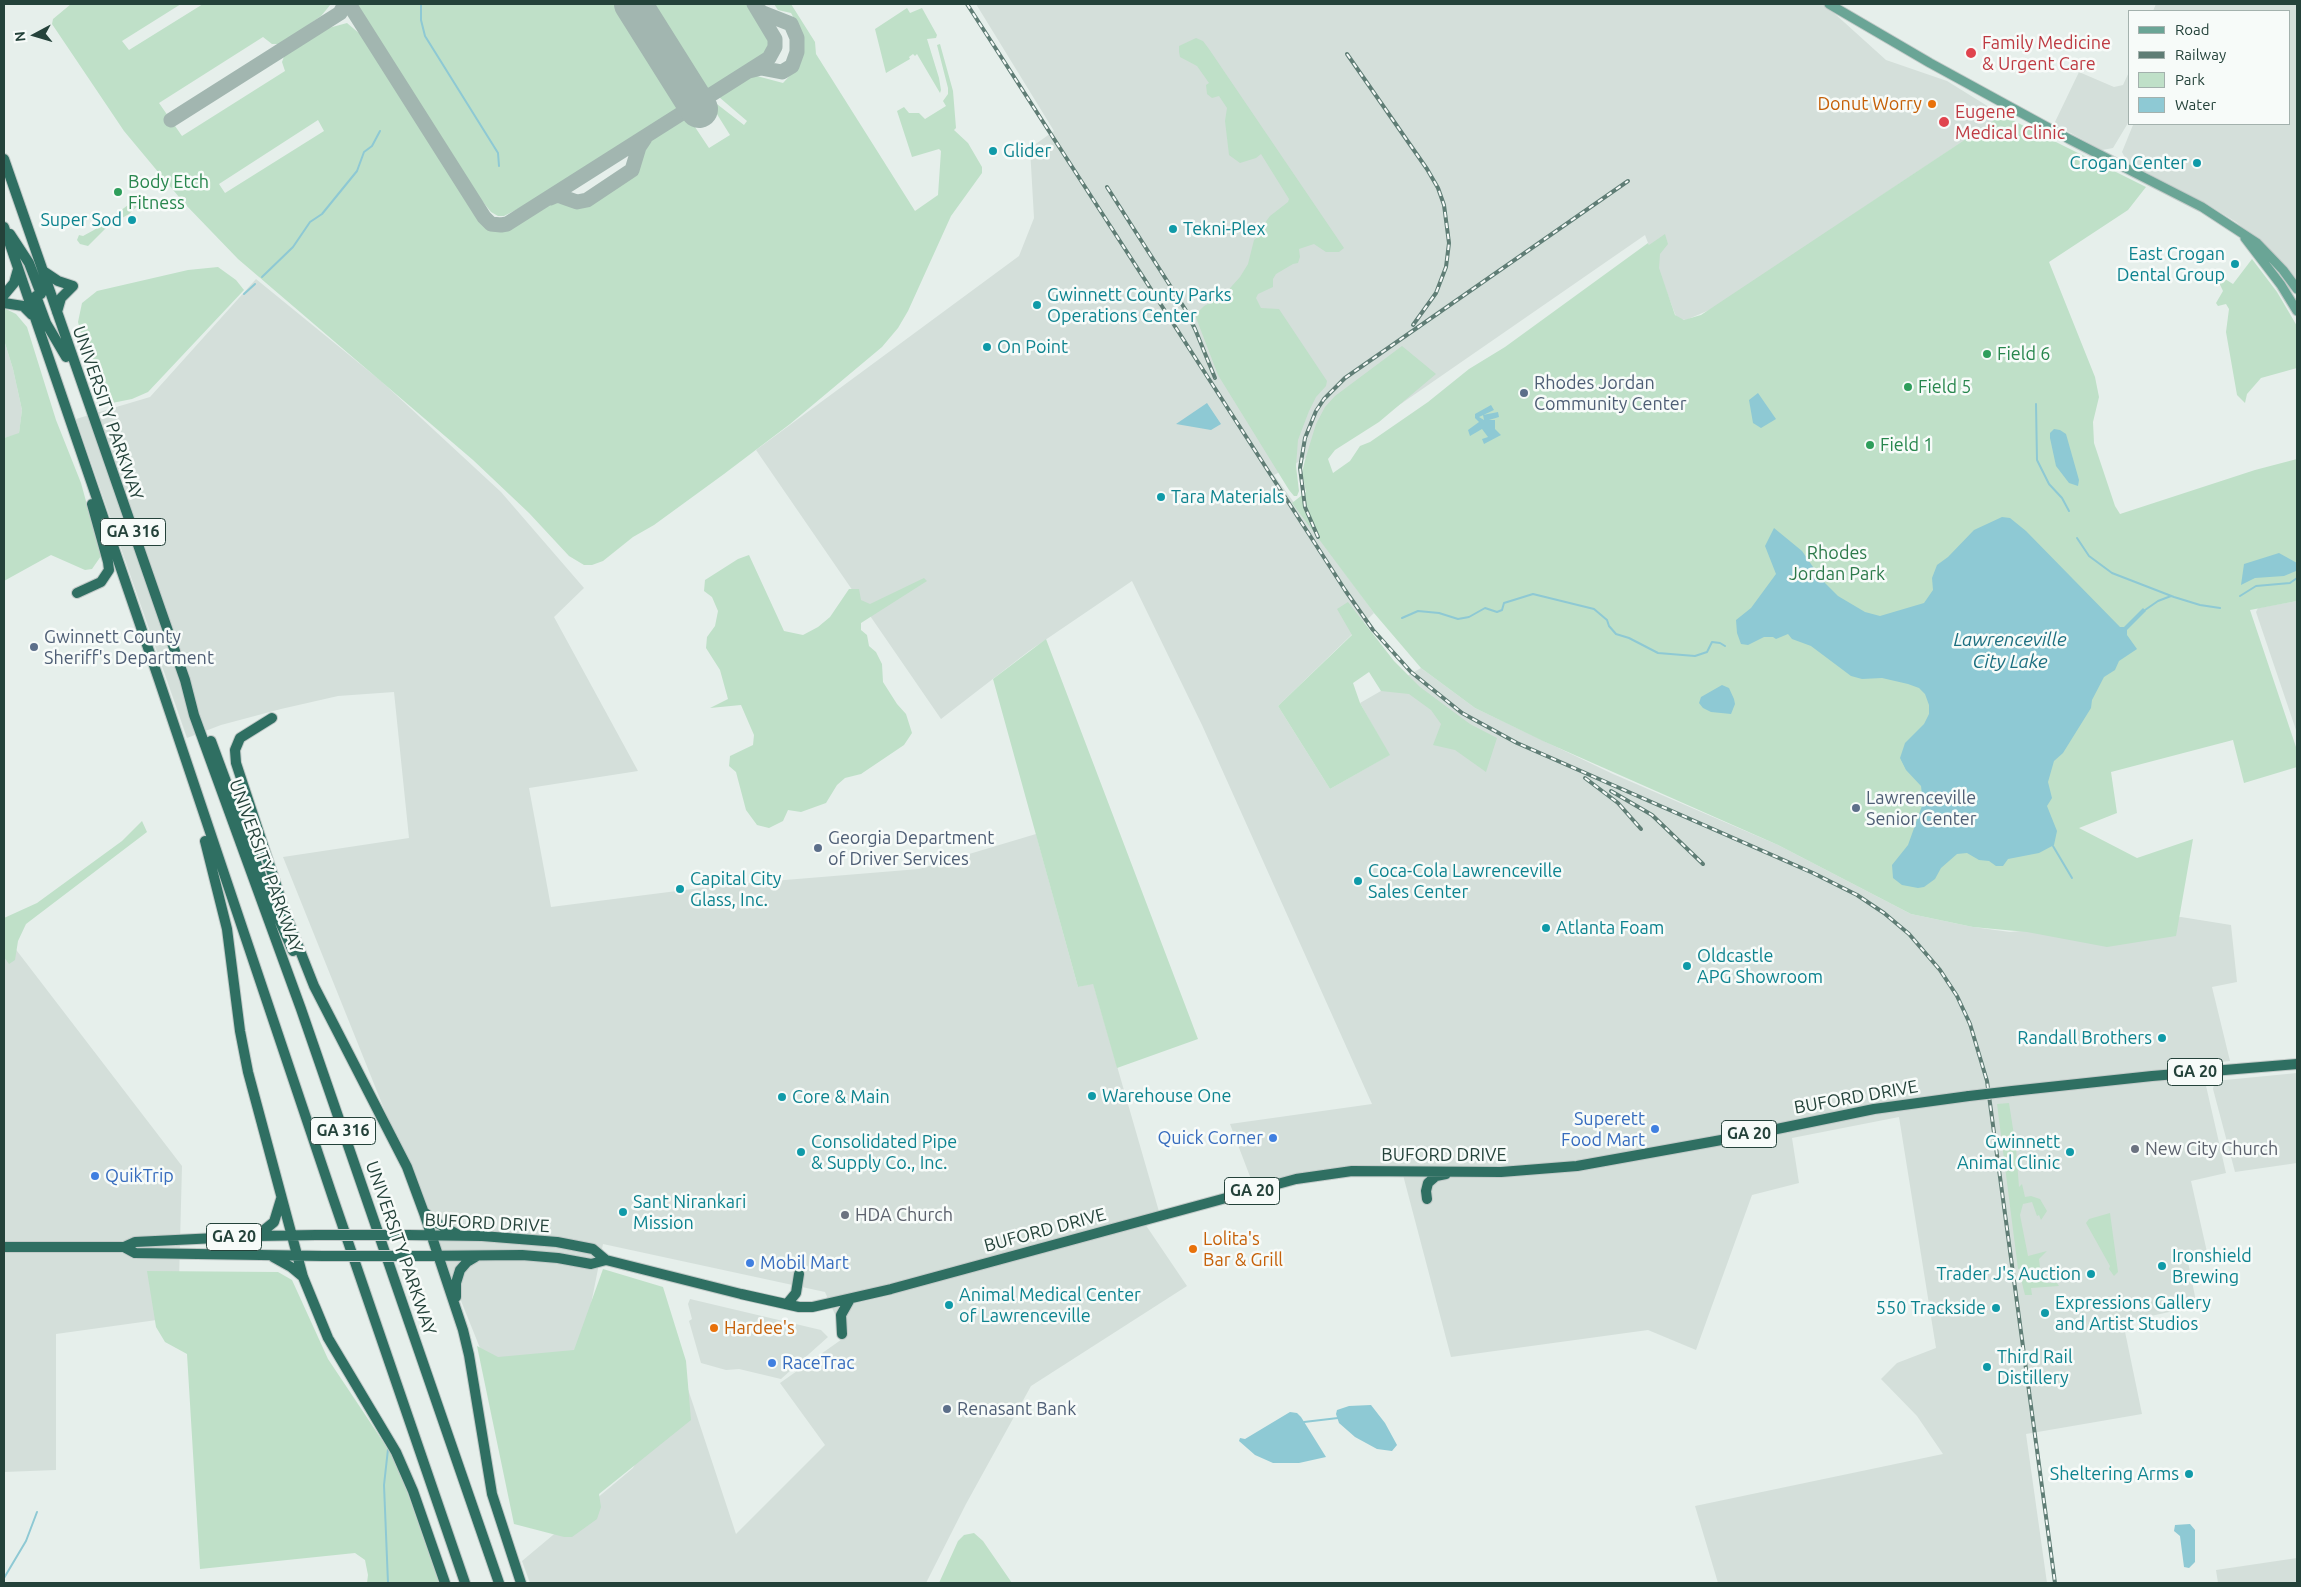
<!DOCTYPE html>
<html>
<head>
<meta charset="utf-8">
<style>
	body { margin:0 }
	#map { position:relative; width:2301px; height:1587px; overflow:hidden; background:#e6efeb; font-family:Ubuntu,sans-serif }
	canvas { display:block }
	.frame { position:absolute; inset:0; border:5px solid #24423a; pointer-events:none }
	.legend { position:absolute; left:2128px; top:10px; width:162px; height:115px; box-sizing:border-box; background:#f7fbf9; border:1px solid #a3b1ad; margin:0; padding:6px 9px; list-style:none; font-size:15px; color:#24423a }
	.legend li { display:flex; align-items:center; gap:10px; height:25px }
	.legend b { width:25px; border:1px solid #a3b1ad }
	.north { position:absolute; left:10px; top:10px; width:50px; height:50px; -webkit-text-stroke:4px #f7fbf9; paint-order:stroke; rotate:264deg; font-size:14px; font-weight:700; line-height:20px; text-align:center; color:#24423a }
	.north::after { content:''; display:block; margin:auto; width:18px; height:22px; background:#24423a; clip-path:polygon(50% 0,100% 100%,50% 72%,0 100%) }
</style>
</head>
<body>
<div id="map">
<canvas width="2301" height="1587"></canvas>
<div class="frame"></div>
<ul class="legend">
<li><b style="height:6px;background:#6aa596"></b>Road</li>
<li><b style="height:6px;background:#5f7d75"></b>Railway</li>
<li><b style="height:14px;background:#bfe0c8"></b>Park</li>
<li><b style="height:14px;background:#8ec9d4"></b>Water</li>
</ul>
<div class="north">N</div>
</div>
<script>
const c = document.querySelector('canvas').getContext('2d');
c.lineJoin = 'round';
function fill(path, color) { c.fillStyle = color; c.fill(path, 'evenodd'); }
const poly = rows => new Path2D(rows.map(r => 'M' + r).join(''));
function strokePath(path, color, width, dash) { c.strokeStyle = color; c.lineWidth = width; c.lineCap = dash ? 'butt' : 'round'; c.setLineDash(dash || []); c.stroke(path); }
function drawText(font, color, halo, rows, align = 'center') {
  c.font = font + ' Ubuntu,sans-serif'; c.lineWidth = 5; c.setLineDash([]); c.textBaseline = 'middle'; c.strokeStyle = halo; c.fillStyle = color; for (const [text, x, y, turn = 0] of rows) {
    c.save(); c.translate(x, y); c.rotate((+turn || 0) * Math.PI / 180); c.textAlign = isNaN(turn) ? turn : align; if (halo) c.strokeText(text, 0, 0); c.fillText(text, 0, 0); c.restore();
  }
}
const built = poly([
	[976,4,1824,4,1886,60,1947,81,2002,115,1714,308,1686,320,1678,319,1675,314,1645,235,1379,419,1274,475,1374,613,1278,706,1330,789,1389,755,1360,703,1421,668,1475,708,1613,774,1778,845,1911,914,1973,927,2010,932,2181,917,2231,925,2237,982,2212,987,2230,1061,2201,1064,2226,1173,2191,1181,2207,1252,2187,1257,2197,1306,2123,1322,2142,1414,2026,1434,2047,1583,1718,1583,1695,1506,1943,1454,1917,1416,1881,1379,1897,1363,1936,1348,1899,1117,1792,1138,1799,1183,1752,1195,1696,1350,1648,1330,1451,1357,1403,1175,1333,1170,1254,1187,1230,1124,1372,1104,1202,725,1132,581,1029,651,941,719,756,450,1019,256,1034,218,1030,148,1054,131],
	[2156,4,2297,4,2297,283,2266,247,2236,222,2200,200,2128,163,2122,152,2133,125,2131,124,2290,124,2290,11,2153,11],
	[2130,70,2130,123,2128,123,2113,148,2102,150,2054,124,2079,72,2114,87,2123,85],
	[256,279,381,381,501,492,584,588,554,617,638,771,529,788,551,907,724,885,919,869,1036,834,1078,987,1093,983,1160,1215,1143,1221,1187,1286,1031,1386,966,1504,926,1583,530,1583,522,1561,633,1468,681,1368,736,1534,825,1445,780,1383,845,1337,825,1292,603,1244,581,1354,488,1368,283,857,409,838,394,692,338,696,281,709,221,725,187,738,76,419,150,397],
	[4,340,13,369,22,410,19,434,4,438],
	[2297,601,2297,733,2256,612,2258,608],
	[4,934,182,1166,178,1319,171,1318,56,1334,56,1470,4,1472],
	[2297,1073,2297,1163,2235,1172,2213,1089,2215,1081],
	[690,1299,821,1330,828,1337,781,1379,739,1369,726,1370,701,1363,689,1321,692,1319,688,1304],
	[2297,1558,2297,1583,2218,1583,2216,1570]
]);
const green = poly([
	[71,4,181,4,122,41,129,50,203,4,331,4,321,16,281,44,272,44,263,37,159,103,182,136,285,71,282,62,286,51,325,29,347,23,360,34,384,67,480,221,495,230,510,228,552,202,583,208,638,173,645,143,686,117,689,118,709,148,730,135,710,103,713,101,744,125,747,121,719,97,753,75,783,83,795,70,802,54,802,36,796,22,791,13,778,10,774,4,791,4,815,42,816,54,915,211,938,195,941,151,939,149,912,157,897,111,904,107,909,113,919,113,925,119,946,106,943,101,948,94,948,88,937,45,940,44,953,91,956,128,954,130,968,143,982,167,982,173,951,216,908,311,898,328,882,347,790,424,724,474,654,525,633,537,603,561,592,565,584,565,569,556,529,513,473,460,238,259,184,203,124,131,52,24,53,19],
	[318,120,324,131,225,193,219,184],
	[354,4,617,4,676,97,677,108,670,117,542,197,504,216,498,216,491,212,467,182],
	[647,4,747,4,769,39,770,49,764,56,714,88,702,88],
	[907,8,910,13,922,8,937,35,936,38,927,39,939,78,941,90,940,93,917,54,915,56,913,54,909,57,910,59,886,73,875,29],
	[1196,38,1203,41,1209,49,1344,248,1339,252,1326,252,1314,244,1299,249,1300,257,1298,263,1293,264,1276,274,1273,279,1273,287,1258,294,1256,298,1261,308,1279,309,1327,381,1326,386,1316,397,1309,411,1298,440,1296,466,1299,491,1297,496,1294,496,1289,490,1218,375,1195,315,1204,306,1223,296,1240,277,1248,264,1254,240,1260,235,1259,231,1270,216,1288,202,1289,199,1261,154,1256,158,1240,163,1229,155,1225,121,1227,108,1219,96,1212,98,1207,94,1206,85,1209,83,1197,66,1180,57,1179,52,1179,46],
	[2002,115,2146,187,2128,210,2049,262,2095,377,2099,397,2093,422,2094,443,2115,506,2120,514,2255,470,2297,459,2297,601,2250,610,2297,750,2297,767,2244,783,2233,740,2111,772,2117,813,2079,828,2137,858,2193,839,2176,936,2107,947,2027,932,1973,927,1911,914,1778,845,1543,741,1475,708,1421,668,1374,613,1292,503,1306,492,1302,473,1305,460,1316,424,1325,407,1335,396,1402,346,1436,374,1379,422,1335,450,1328,459,1333,473,1350,461,1360,446,1370,442,1428,402,1469,369,1505,347,1648,243,1649,245,1665,234,1668,244,1660,254,1659,268,1675,315,1684,320,1701,315],
	[139,197,142,199,141,203,129,214,108,226,88,246,80,244,77,240,79,235,83,236,94,230],
	[2252,259,2277,292,2297,326,2297,368,2261,378,2247,394,2245,403,2237,395,2226,332,2229,309,2226,304,2218,306,2216,303,2223,291,2214,272,2233,284],
	[218,267,236,280,244,290,148,392,132,399,112,403,94,376,86,352,78,322,82,303,97,291,188,270],
	[4,308,16,314,27,327,56,420,81,483,101,556,92,569,85,570,51,555,4,581,4,438,19,433,22,410,13,369,4,340],
	[749,555,784,631,803,635,818,627,830,617,849,589,859,589,861,600,870,604,924,578,927,581,861,623,861,630,867,635,869,646,876,652,882,664,883,682,897,704,906,714,912,733,904,745,861,774,845,778,837,785,826,803,801,812,788,810,783,821,769,828,757,825,746,810,736,772,729,766,730,756,753,745,754,735,741,705,710,708,728,699,720,670,706,648,707,637,715,626,718,611,712,597,704,591,705,580,738,559],
	[1348,602,1394,661,1420,687,1470,724,1497,738,1486,772,1455,750,1433,745,1441,724,1431,710,1409,694,1381,691,1369,672,1353,683,1360,703,1390,755,1330,789,1278,706,1352,635,1337,609],
	[1046,639,1198,1039,1117,1068,1093,984,1078,987,993,679],
	[142,821,147,832,26,924,18,941,15,960,9,964,4,957,4,918,37,903,122,841],
	[2009,1103,2016,1148,2019,1187,2022,1184,2025,1197,2031,1196,2040,1199,2047,1211,2041,1220,2039,1215,2037,1216,2032,1202,2023,1204,2020,1215,2028,1256,2047,1251,2039,1259,2041,1277,2047,1283,2057,1283,2059,1286,2031,1288,2032,1295,2025,1295,2021,1279,2022,1268,2018,1269,1997,1104],
	[2110,1213,2118,1272,2114,1276,2109,1269,2110,1266,2086,1223,2089,1219],
	[603,1269,663,1287,686,1361,691,1420,599,1494,601,1507,597,1519,572,1537,564,1537,514,1524,477,1346,498,1357,574,1350],
	[147,1271,278,1272,292,1280,328,1359,396,1461,440,1583,367,1583,368,1575,365,1560,355,1553,200,1569,187,1354,165,1342,156,1327],
	[974,1533,983,1541,1012,1583,939,1583,958,1541,964,1535]
]);
const water = poly([
	[1758,393,1776,419,1761,428,1753,423,1749,400],
	[1207,403,1221,424,1211,430,1176,424],
	[1491,405,1494,410,1479,417,1484,420,1483,415,1498,412,1499,417,1489,420,1495,420,1495,429,1501,435,1484,444,1482,439,1488,437,1482,429,1470,436,1468,430,1479,422,1475,418,1475,414],
	[2054,429,2060,430,2066,434,2079,480,2078,486,2069,483,2056,466,2050,438,2050,433],
	[2002,517,2010,518,2026,531,2120,627,2124,627,2143,608,2146,611,2127,630,2127,635,2137,649,2119,661,2115,670,2104,677,2092,700,2091,708,2063,753,2054,761,2048,782,2052,798,2047,806,2057,831,2054,845,2039,853,2008,859,2003,866,1996,866,1989,861,1979,860,1967,853,1957,854,1941,868,1935,879,1924,887,1918,888,1902,885,1893,878,1892,865,1908,845,1923,803,1921,786,1906,770,1900,758,1905,743,1924,724,1929,714,1929,705,1925,694,1919,688,1908,684,1882,678,1862,679,1851,676,1811,646,1792,639,1788,634,1776,639,1773,637,1764,637,1748,645,1741,644,1737,633,1736,620,1751,608,1776,574,1765,546,1774,528,1802,551,1822,580,1838,596,1865,612,1880,616,1924,603,1933,590,1932,578,1937,565,1948,557,1974,530],
	[2279,553,2297,563,2296,571,2284,576,2255,578,2241,585,2244,564],
	[1722,685,1729,688,1734,699,1735,704,1731,714,1711,712,1703,708,1699,703,1701,697],
	[1371,1405,1385,1423,1397,1445,1392,1451,1377,1449,1355,1437,1339,1423,1336,1414,1337,1410,1349,1406],
	[1290,1412,1297,1413,1301,1417,1326,1457,1299,1463,1273,1463,1255,1455,1239,1441,1240,1438,1245,1439],
	[2190,1524,2195,1530,2195,1562,2189,1568,2184,1567,2180,1536,2174,1531,2175,1525]
]);
const stream = poly([
	[421,4,421,20,425,36,498,153,499,166],
	[262,277,293,247,310,222,322,214,357,171,364,152,372,146,380,131],
	[244,294,255,284],
	[2036,404,2037,460,2049,484,2062,498,2069,511],
	[2077,538,2089,556,2112,573,2174,597,2200,605,2220,608],
	[2240,596,2256,586,2290,583,2297,578],
	[2145,610,2158,601,2171,596],
	[1402,618,1418,611,1439,613,1458,619,1469,617,1485,608,1497,612,1502,610,1504,603,1533,594,1594,609,1607,620,1609,626,1616,634,1629,638,1658,653,1695,656,1707,652,1712,642,1720,643,1725,646],
	[2053,846,2072,878],
	[1304,1422,1338,1418],
	[4,1578,26,1541,37,1512],
	[388,1583,384,1485,388,1449]
]);
const taxiway = poly([
	[349,4,484,217,491,224,501,225,507,224,769,58,775,47,775,39,754,4],
	[749,71,761,68,782,72,792,66,797,52,797,38,791,24,763,13,757,9],
	[171,120,340,13,345,4],
	[550,198,557,195,577,202,587,200,632,170,639,147,645,138]
]);
const runway = poly([
	[633,4,699,109]
]);
const primary = poly([
	[1829,4,1930,63,2069,139,2202,207,2257,243,2283,270,2297,289],
	[2245,238,2281,285,2297,311]
]);
const highway = poly([
	[4,159,185,680,194,715,301,1009,499,1583],
	[4,227,159,680,333,1198,465,1583],
	[10,234,29,263,41,294],
	[43,271,58,281,73,286],
	[4,295,14,283,18,269],
	[36,296,46,323,66,357],
	[4,303,23,306,32,315],
	[57,312,61,298,73,286],
	[77,593,101,582,109,570,108,562,92,504],
	[272,718,240,738,235,750,236,763,286,915,314,986,407,1167,424,1213,463,1330,469,1355,492,1494,521,1583],
	[211,741,268,895,293,951],
	[205,841,227,929,240,1031,248,1072,303,1277,328,1338,396,1452,413,1491,445,1583],
	[2012,1091,2152,1076,2297,1064],
	[1427,1199,1426,1191,1428,1183,1436,1176,1446,1174],
	[425,1213,439,1224,457,1234],
	[258,1235,274,1222,281,1199],
	[408,1235,482,1236,557,1242,593,1249,606,1260,741,1294,799,1307,812,1307,891,1289,1296,1179,1352,1171,1501,1172,1577,1166,1738,1137,1874,1109,1969,1096],
	[4,1247,124,1247,135,1242,257,1236,316,1235],
	[124,1247,135,1253,323,1256],
	[415,1256,522,1255,558,1258,591,1264,606,1260],
	[273,1257,291,1267,303,1277],
	[456,1297,456,1283,460,1270,467,1262,477,1256],
	[787,1304,796,1293,799,1274],
	[842,1334,841,1315,850,1299]
]);
const rail = poly([
	[967,4,1345,590,1373,630,1411,672,1462,713,1517,743,1813,873,1857,895,1884,913,1909,934,1940,970,1957,996,1970,1024,1987,1081,2055,1583],
	[1347,54,1427,169,1438,188,1444,205,1449,243,1446,267,1436,293,1413,325],
	[1107,187,1185,309,1195,329,1215,378],
	[1318,537,1305,507,1300,468,1305,438,1316,411,1324,399,1345,378,1628,181],
	[1585,778,1618,803,1641,829],
	[1611,791,1652,815,1703,864]
]);
const highwayBridge = poly([
	[1969,1096,2012,1091],
	[316,1235,408,1235],
	[323,1256,415,1256]
]);
const markers = [
	[1971,53,6,"#e0444e"],
	[1932,104,5,"#e8710a"],
	[1944,122,6,"#e0444e"],
	[993,151,5,"#0f9aa8"],
	[2197,163,5,"#0f9aa8"],
	[118,192,5,"#2e9e5b"],
	[132,220,5,"#0f9aa8"],
	[1173,229,5,"#0f9aa8"],
	[2235,264,5,"#0f9aa8"],
	[1037,305,5,"#0f9aa8"],
	[987,347,5,"#0f9aa8"],
	[1987,354,5,"#2e9e5b"],
	[1908,387,5,"#2e9e5b"],
	[1524,393,5,"#5c6f8a"],
	[1870,445,5,"#2e9e5b"],
	[1161,497,5,"#0f9aa8"],
	[34,647,5,"#5c6f8a"],
	[1856,808,5,"#5c6f8a"],
	[818,848,5,"#5c6f8a"],
	[1358,881,5,"#0f9aa8"],
	[680,889,5,"#0f9aa8"],
	[1546,928,5,"#0f9aa8"],
	[1687,966,5,"#0f9aa8"],
	[2162,1038,5,"#0f9aa8"],
	[1092,1096,5,"#0f9aa8"],
	[782,1097,5,"#0f9aa8"],
	[1655,1129,5,"#3f7fe0"],
	[1273,1138,5,"#3f7fe0"],
	[2135,1149,5,"#6b7280"],
	[801,1152,5,"#0f9aa8"],
	[2070,1152,5,"#0f9aa8"],
	[95,1176,5,"#3f7fe0"],
	[623,1212,5,"#0f9aa8"],
	[845,1215,5,"#6b7280"],
	[1193,1249,5,"#e8710a"],
	[750,1263,5,"#3f7fe0"],
	[2162,1266,5,"#0f9aa8"],
	[2091,1274,5,"#0f9aa8"],
	[949,1305,5,"#0f9aa8"],
	[1996,1308,5,"#0f9aa8"],
	[2045,1313,5,"#0f9aa8"],
	[714,1328,5,"#e8710a"],
	[772,1363,5,"#3f7fe0"],
	[1987,1367,5,"#0f9aa8"],
	[947,1409,5,"#5c6f8a"],
	[2189,1474,5,"#0f9aa8"]
];
const shields = [
	[133,532,65],
	[2195,1072,55],
	[343,1131,65],
	[1749,1134,55],
	[1252,1191,55],
	[234,1237,55]
];
const shieldNames = [
	["GA 316",133,532],
	["GA 20",2195,1072],
	["GA 316",343,1131],
	["GA 20",1749,1134],
	["GA 20",1252,1191],
	["GA 20",234,1237]
];
const healthNames = [
	["Family Medicine",1982,43],
	["& Urgent Care",1982,64],
	["Eugene",1955,112],
	["Medical Clinic",1955,133]
];
const foodNames = [
	["Donut Worry",1922,104,"right"],
	["Lolita's",1203,1239],
	["Bar & Grill",1203,1260],
	["Hardee's",724,1328]
];
const cultureNames = [
	["Glider",1003,151],
	["Crogan Center",2187,163,"right"],
	["Super Sod",122,220,"right"],
	["Tekni-Plex",1183,229],
	["East Crogan",2225,254,"right"],
	["Dental Group",2225,275,"right"],
	["Gwinnett County Parks",1047,295],
	["Operations Center",1047,316],
	["On Point",997,347],
	["Tara Materials",1171,497],
	["Coca-Cola Lawrenceville",1368,871],
	["Sales Center",1368,892],
	["Capital City",690,879],
	["Glass, Inc.",690,900],
	["Atlanta Foam",1556,928],
	["Oldcastle",1697,956],
	["APG Showroom",1697,977],
	["Randall Brothers",2152,1038,"right"],
	["Warehouse One",1102,1096],
	["Core & Main",792,1097],
	["Consolidated Pipe",811,1142],
	["& Supply Co., Inc.",811,1163],
	["Gwinnett",2060,1142,"right"],
	["Animal Clinic",2060,1163,"right"],
	["Sant Nirankari",633,1202],
	["Mission",633,1223],
	["Ironshield",2172,1256],
	["Brewing",2172,1277],
	["Trader J's Auction",2081,1274,"right"],
	["Animal Medical Center",959,1295],
	["of Lawrenceville",959,1316],
	["Expressions Gallery",2055,1303],
	["and Artist Studios",2055,1324],
	["550 Trackside",1986,1308,"right"],
	["Third Rail",1997,1357],
	["Distillery",1997,1378],
	["Sheltering Arms",2179,1474,"right"]
];
const leisureNames = [
	["Body Etch",128,182],
	["Fitness",128,203],
	["Field 6",1997,354],
	["Field 5",1918,387],
	["Field 1",1880,445]
];
const serviceNames = [
	["Rhodes Jordan",1534,383],
	["Community Center",1534,404],
	["Gwinnett County",44,637],
	["Sheriff's Department",44,658],
	["Lawrenceville",1866,798],
	["Senior Center",1866,819],
	["Georgia Department",828,838],
	["of Driver Services",828,859],
	["Renasant Bank",957,1409]
];
const streetNames = [
	["UNIVERSITY PARKWAY",108,413,71],
	["UNIVERSITY PARKWAY",266,866,70],
	["BUFORD DRIVE",1856,1097,-10],
	["BUFORD DRIVE",1444,1155],
	["BUFORD DRIVE",487,1223,3],
	["BUFORD DRIVE",1045,1230,-15],
	["UNIVERSITY PARKWAY",401,1248,71]
];
const parkNames = [
	["Rhodes",1837,553],
	["Jordan Park",1837,574]
];
const shopNames = [
	["Superett",1645,1119,"right"],
	["Food Mart",1645,1140,"right"],
	["Quick Corner",1263,1138,"right"],
	["QuikTrip",105,1176],
	["Mobil Mart",760,1263],
	["RaceTrac",782,1363]
];
const worshipNames = [
	["New City Church",2145,1149],
	["HDA Church",855,1215]
];
const waterNames = [
	["Lawrenceville",2010,640],
	["City Lake",2010,662]
];
fill(built, '#d4dfda');
fill(green, '#bfe0c8');
fill(water, '#8ec9d4');
strokePath(stream, '#8ec9d4', 2);
strokePath(taxiway, '#a2b6b0', 15);
strokePath(runway, '#a2b6b0', 38);
strokePath(primary, '#c2cac8', 11);
strokePath(highway, '#c2cac8', 12);
strokePath(primary, '#6aa596', 9);
strokePath(highway, '#2f6f62', 10);
strokePath(rail, '#5f7d75', 4);
strokePath(rail, '#f7fbf9', 2, [5.5]);
strokePath(highwayBridge, '#c2cac8', 12, []);
strokePath(highwayBridge, '#2f6f62', 10);
for (const [x, y, r, color] of markers) { const dot = new Path2D(); dot.arc(x, y, r, 0, 2 * Math.PI); c.fillStyle = color; c.fill(dot); strokePath(dot, '#f7fbf9', 2); }
for (const [x, y, w] of shields) { const box = new Path2D(); box.roundRect(x - w / 2, y - 13.5, w, 27, 4); c.fillStyle = '#f7fbf9'; c.fill(box); strokePath(box, '#24423a', 1); }
drawText('bold 16px', '#24423a', null, shieldNames);
drawText('18px', '#be3a42', '#f7fbf9', healthNames, 'left');
drawText('18px', '#c56008', '#f7fbf9', foodNames, 'left');
drawText('18px', '#0d838f', '#f7fbf9', cultureNames, 'left');
drawText('18px', '#27864d', '#f7fbf9', leisureNames, 'left');
drawText('18px', '#4e5e75', '#f7fbf9', serviceNames, 'left');
drawText('18px', '#24423a', '#f7fbf9', streetNames);
drawText('18px', '#2d7a4b', '#f7fbf9', parkNames);
drawText('18px', '#366cbe', '#f7fbf9', shopNames, 'left');
drawText('18px', '#5b616d', '#f7fbf9', worshipNames, 'left');
drawText('italic 19px', '#1c6f80', '#f7fbf9', waterNames);
</script>
</body>
</html>
